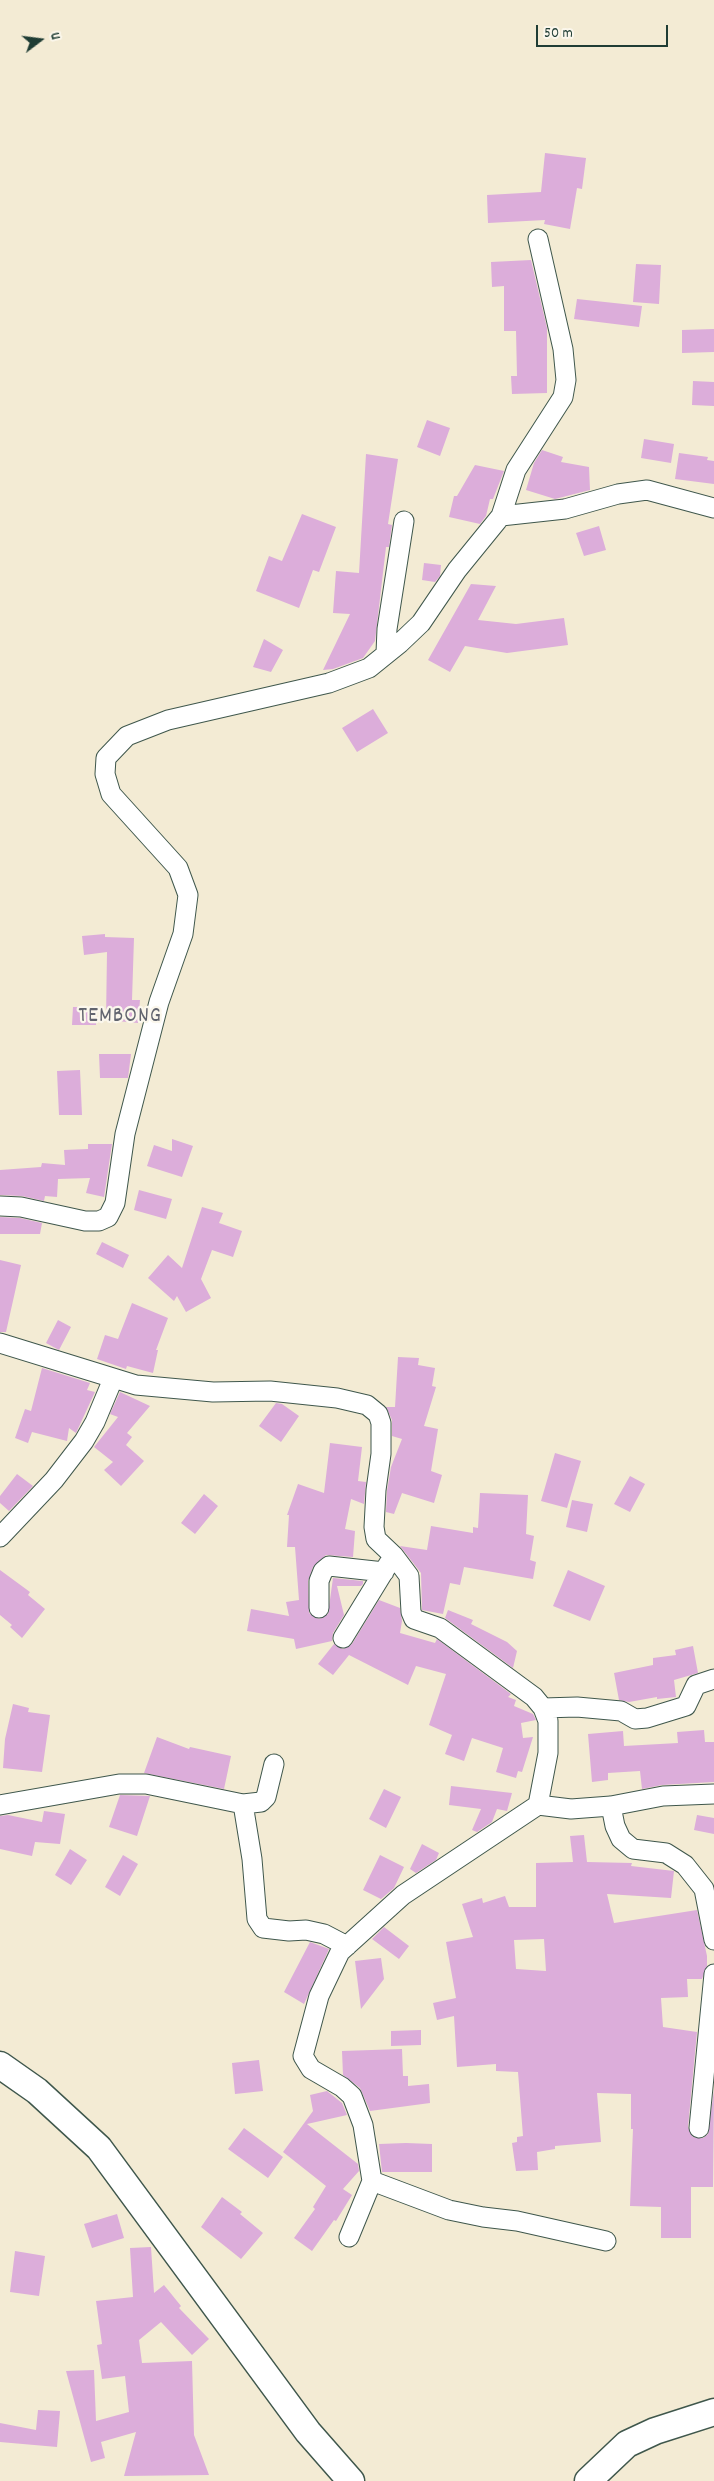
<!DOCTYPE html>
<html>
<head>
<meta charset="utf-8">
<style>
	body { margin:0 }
	#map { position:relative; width:714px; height:2481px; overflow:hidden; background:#f3ebd4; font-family:Dekko,sans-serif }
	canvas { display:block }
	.north { position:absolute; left:15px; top:15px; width:50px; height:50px; -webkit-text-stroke:4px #fbf7ec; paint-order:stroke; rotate:75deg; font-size:14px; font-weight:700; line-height:20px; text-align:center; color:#1f3d34 }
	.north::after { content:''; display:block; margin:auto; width:18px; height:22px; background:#1f3d34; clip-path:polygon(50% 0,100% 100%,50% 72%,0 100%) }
	.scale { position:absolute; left:536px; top:25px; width:132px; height:22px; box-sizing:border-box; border:2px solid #1f3d34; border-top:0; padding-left:6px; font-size:15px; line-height:18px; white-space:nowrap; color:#1f3d34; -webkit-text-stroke:4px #fbf7ec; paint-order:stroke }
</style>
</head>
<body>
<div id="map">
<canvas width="714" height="2481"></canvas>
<div class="north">U</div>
<div class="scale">50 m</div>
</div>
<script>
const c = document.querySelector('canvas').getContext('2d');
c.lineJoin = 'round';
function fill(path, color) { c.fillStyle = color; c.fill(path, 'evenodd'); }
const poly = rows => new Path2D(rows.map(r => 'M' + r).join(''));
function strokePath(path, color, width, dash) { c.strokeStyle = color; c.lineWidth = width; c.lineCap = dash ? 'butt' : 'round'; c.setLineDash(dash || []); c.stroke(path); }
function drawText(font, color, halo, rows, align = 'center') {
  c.font = font + ' Dekko,sans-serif'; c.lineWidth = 4.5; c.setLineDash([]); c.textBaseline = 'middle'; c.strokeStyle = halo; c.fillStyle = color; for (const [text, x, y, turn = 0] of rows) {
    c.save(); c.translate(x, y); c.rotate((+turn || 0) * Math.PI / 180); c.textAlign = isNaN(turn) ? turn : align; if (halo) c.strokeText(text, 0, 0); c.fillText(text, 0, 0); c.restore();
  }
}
const building = poly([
	[545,153,586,158,582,189,577,188,570,229,544,224,545,220,488,223,487,195,541,192],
	[531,260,547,328,547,393,512,394,511,376,517,376,516,331,504,331,504,286,492,287,491,262],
	[636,264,661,265,659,304,633,302],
	[577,299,642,306,639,327,574,319],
	[714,329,714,352,682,353,682,330],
	[693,381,714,382,714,406,692,405],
	[427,420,450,428,440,456,417,447],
	[644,439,674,444,671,463,641,458],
	[542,450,563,457,561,462,589,467,590,490,555,499,526,490,534,463],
	[679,453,708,457,707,460,714,461,714,484,675,479],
	[366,454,398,459,388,524,392,525,389,547,386,547,375,641,363,658,333,669,323,670,350,614,333,613,336,571,359,573],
	[475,465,504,471,493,499,490,499,486,516,480,524,449,517,454,496,457,496],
	[302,514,336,527,319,572,313,570,299,608,256,591,269,556,282,561],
	[599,526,606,550,584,556,576,533],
	[424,563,441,565,440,576,435,582,422,580],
	[471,584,496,586,478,620,516,624,564,618,568,645,507,653,465,646,450,672,428,660],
	[264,639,283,650,271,672,253,667],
	[373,709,388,733,357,752,342,728],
	[105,934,105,937,134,938,132,1000,140,1000,138,1023,106,1020,107,952,84,955,82,936],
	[73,1007,97,1007,96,1025,72,1025],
	[99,1054,131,1054,128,1078,100,1078],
	[80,1070,82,1115,59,1115,57,1071],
	[172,1139,193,1146,182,1177,147,1166,154,1145,172,1151],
	[88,1144,112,1144,104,1197,86,1193,90,1178,58,1179,57,1197,45,1196,44,1201,22,1196,0,1195,0,1170,41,1167,42,1163,65,1165,64,1150,88,1149],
	[139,1190,172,1199,166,1219,134,1210],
	[202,1207,223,1213,219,1223,242,1231,233,1257,212,1250,201,1279,211,1298,186,1312,177,1296,174,1301,148,1278,168,1255,182,1268],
	[0,1217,20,1218,42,1223,40,1234,0,1234],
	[102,1242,129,1255,123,1268,96,1254],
	[0,1260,21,1265,6,1332,0,1332],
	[132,1303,168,1318,156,1350,158,1350,153,1373,127,1366,126,1369,97,1359,105,1335,118,1339],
	[58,1320,71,1327,59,1350,46,1343],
	[398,1357,419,1358,418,1365,435,1368,432,1386,436,1387,424,1426,438,1429,431,1471,442,1475,434,1503,402,1493,394,1514,386,1512,387,1491,391,1467,402,1439,392,1436,392,1420,386,1407,395,1407],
	[42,1368,90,1383,87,1390,95,1392,76,1433,69,1428,67,1441,32,1432,28,1443,15,1438,25,1409,31,1411],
	[120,1392,150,1406,127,1433,132,1437,126,1445,144,1461,121,1486,104,1470,113,1462,94,1447,118,1417,110,1414],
	[276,1403,282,1404,299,1416,281,1442,259,1426],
	[330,1443,362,1447,358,1481,366,1482,364,1504,351,1499,345,1529,355,1531,353,1557,326,1555,313,1567,308,1581,309,1613,319,1619,328,1614,333,1578,363,1581,363,1584,361,1586,337,1586,344,1615,333,1633,332,1641,296,1649,294,1639,247,1631,251,1609,289,1616,286,1602,299,1600,295,1547,287,1547,289,1515,287,1515,298,1484,324,1493],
	[555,1453,581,1461,567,1508,541,1501],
	[17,1474,33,1486,9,1511,0,1503,0,1496],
	[630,1476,645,1484,630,1512,614,1504],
	[480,1493,528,1495,526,1534,534,1536,530,1560,536,1562,533,1579,464,1567,460,1585,450,1583,443,1614,422,1610,421,1573,400,1546,427,1550,431,1526,473,1533,473,1527,478,1528],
	[204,1494,218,1506,195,1534,181,1523],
	[572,1500,593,1504,587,1532,566,1527],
	[0,1570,30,1592,28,1595,45,1609,22,1638,10,1627,12,1625,0,1615],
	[568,1570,605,1586,590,1621,553,1606],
	[379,1600,400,1608,402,1621,400,1633,435,1643,437,1639,511,1694,508,1697,516,1700,514,1706,533,1714,536,1720,521,1723,523,1738,533,1737,522,1772,518,1771,516,1778,496,1772,503,1748,472,1738,464,1761,445,1754,452,1735,429,1725,446,1674,416,1666,408,1685,349,1655,333,1675,318,1664,334,1644,343,1649,352,1644],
	[448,1610,473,1620,471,1624,507,1642,517,1651,513,1668,445,1618],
	[693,1646,698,1673,674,1680,676,1697,657,1699,657,1697,629,1702,619,1700,614,1673,653,1665,653,1658,676,1655,675,1650],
	[13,1704,29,1708,28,1712,50,1715,42,1772,3,1768,5,1739],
	[704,1730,705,1742,714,1742,714,1782,662,1785,642,1789,640,1771,608,1773,608,1780,592,1782,588,1734,623,1731,624,1746,678,1743,677,1732],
	[157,1737,189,1749,190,1747,231,1756,224,1789,144,1773],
	[451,1786,512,1793,507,1811,497,1809,492,1822,477,1832,472,1830,481,1809,449,1805],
	[384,1789,401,1797,386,1828,369,1819],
	[120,1795,150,1796,137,1836,109,1827],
	[44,1811,65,1814,60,1844,35,1842,32,1856,0,1849,0,1816,8,1815,42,1822],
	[697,1815,714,1818,714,1834,694,1830],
	[584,1835,587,1862,632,1863,631,1866,674,1871,671,1898,607,1894,614,1923,697,1910,707,1956,707,1966,702,1979,687,1979,688,1997,661,1998,663,2027,697,2032,688,2127,693,2137,703,2138,708,2134,714,2090,713,2187,691,2187,691,2238,661,2238,661,2207,630,2206,633,2129,631,2129,631,2094,597,2093,601,2142,555,2146,555,2149,537,2152,538,2170,516,2171,512,2143,517,2142,517,2137,523,2136,518,2072,496,2071,496,2064,457,2067,454,2016,437,2020,433,2003,456,1998,446,1942,473,1937,462,1904,482,1898,483,1903,505,1896,509,1907,536,1907,536,1863,573,1862,570,1836],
	[544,1939,546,1971,516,1969,514,1940],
	[422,1844,439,1853,436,1860,416,1873,410,1869],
	[70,1849,87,1860,71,1885,55,1875],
	[123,1855,138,1864,120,1896,105,1887],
	[380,1855,404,1867,394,1888,381,1899,363,1890],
	[384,1927,409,1946,399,1959,372,1939],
	[310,1942,329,1949,304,2004,284,1992],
	[381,1958,384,1979,361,2009,355,1961],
	[421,2030,421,2045,391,2046,391,2031],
	[402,2049,403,2076,408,2076,408,2086,429,2084,430,2103,370,2111,360,2088,343,2075,342,2051],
	[259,2060,263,2091,235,2094,232,2063],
	[327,2091,342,2103,347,2115,307,2124,358,2164,359,2171,343,2189,352,2195,336,2221,334,2220,312,2251,294,2238,315,2209,313,2207,326,2186,283,2152,313,2111,310,2095],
	[244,2128,283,2157,268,2178,228,2149],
	[406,2143,432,2144,432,2172,382,2172,379,2144],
	[222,2197,242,2212,240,2214,263,2233,241,2259,201,2227],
	[117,2214,124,2238,92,2248,84,2224],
	[151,2247,154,2293,164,2285,181,2306,179,2308,209,2339,192,2355,161,2322,139,2340,142,2363,192,2361,194,2435,209,2475,124,2476,136,2432,101,2442,105,2458,91,2462,66,2371,94,2370,96,2421,129,2412,125,2376,102,2379,97,2345,102,2344,96,2301,133,2297,130,2248],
	[15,2251,45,2256,39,2296,10,2292],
	[38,2410,60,2411,57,2447,0,2442,0,2423,36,2430]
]);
const street = poly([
	[501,516,516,470,563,397,566,380,563,349,538,239],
	[386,653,387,629,404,521],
	[0,1206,21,1207,85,1221,99,1221,108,1217,115,1203,125,1134,159,1002,183,934,188,895,178,868,111,794,105,774,106,758,127,736,168,720,329,683,369,668,400,643,421,623,457,570,501,516,565,509,618,494,647,490,714,508],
	[0,1343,136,1385,213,1392,270,1391,337,1398,367,1405,378,1414,381,1423,381,1454,376,1490,374,1527,376,1539,394,1556,409,1576,411,1612,414,1619,440,1628,534,1697,543,1708,548,1721,548,1753,538,1805],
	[0,1537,54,1480,84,1441,95,1422,113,1379],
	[319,1608,319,1581,323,1571,329,1566,384,1572],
	[343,1638,389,1563],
	[543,1708,577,1707,621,1711,635,1719,647,1718,686,1706,696,1685,714,1679],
	[243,1804,261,1802,266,1797,274,1764],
	[0,1805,119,1784,146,1784,243,1804,252,1859,257,1919,263,1928,289,1931,306,1930,324,1934,347,1946],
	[611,1806,615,1826,621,1839,633,1849,666,1853,685,1865,704,1889,714,1940],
	[699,2128,714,1974],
	[372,2181,449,2210,483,2217,517,2221,606,2241],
	[349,2237,372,2181,363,2125,352,2096,342,2087,311,2069,303,2056,319,1996,340,1952,403,1895,538,1805,571,1809,611,1806,663,1796,714,1794]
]);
const secondary = poly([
	[0,2065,37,2091,99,2148,308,2432,351,2481],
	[588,2481,627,2444,655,2431,714,2412]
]);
const quarterNames = [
	["TEMBONG",120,1018]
];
fill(building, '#dcadda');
strokePath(street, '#3f574c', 21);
strokePath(secondary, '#3f574c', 29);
strokePath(street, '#fff', 19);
strokePath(secondary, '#fff', 26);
c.letterSpacing = '1px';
drawText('22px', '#61646e', '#fbf7ec', quarterNames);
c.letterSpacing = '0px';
</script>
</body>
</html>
